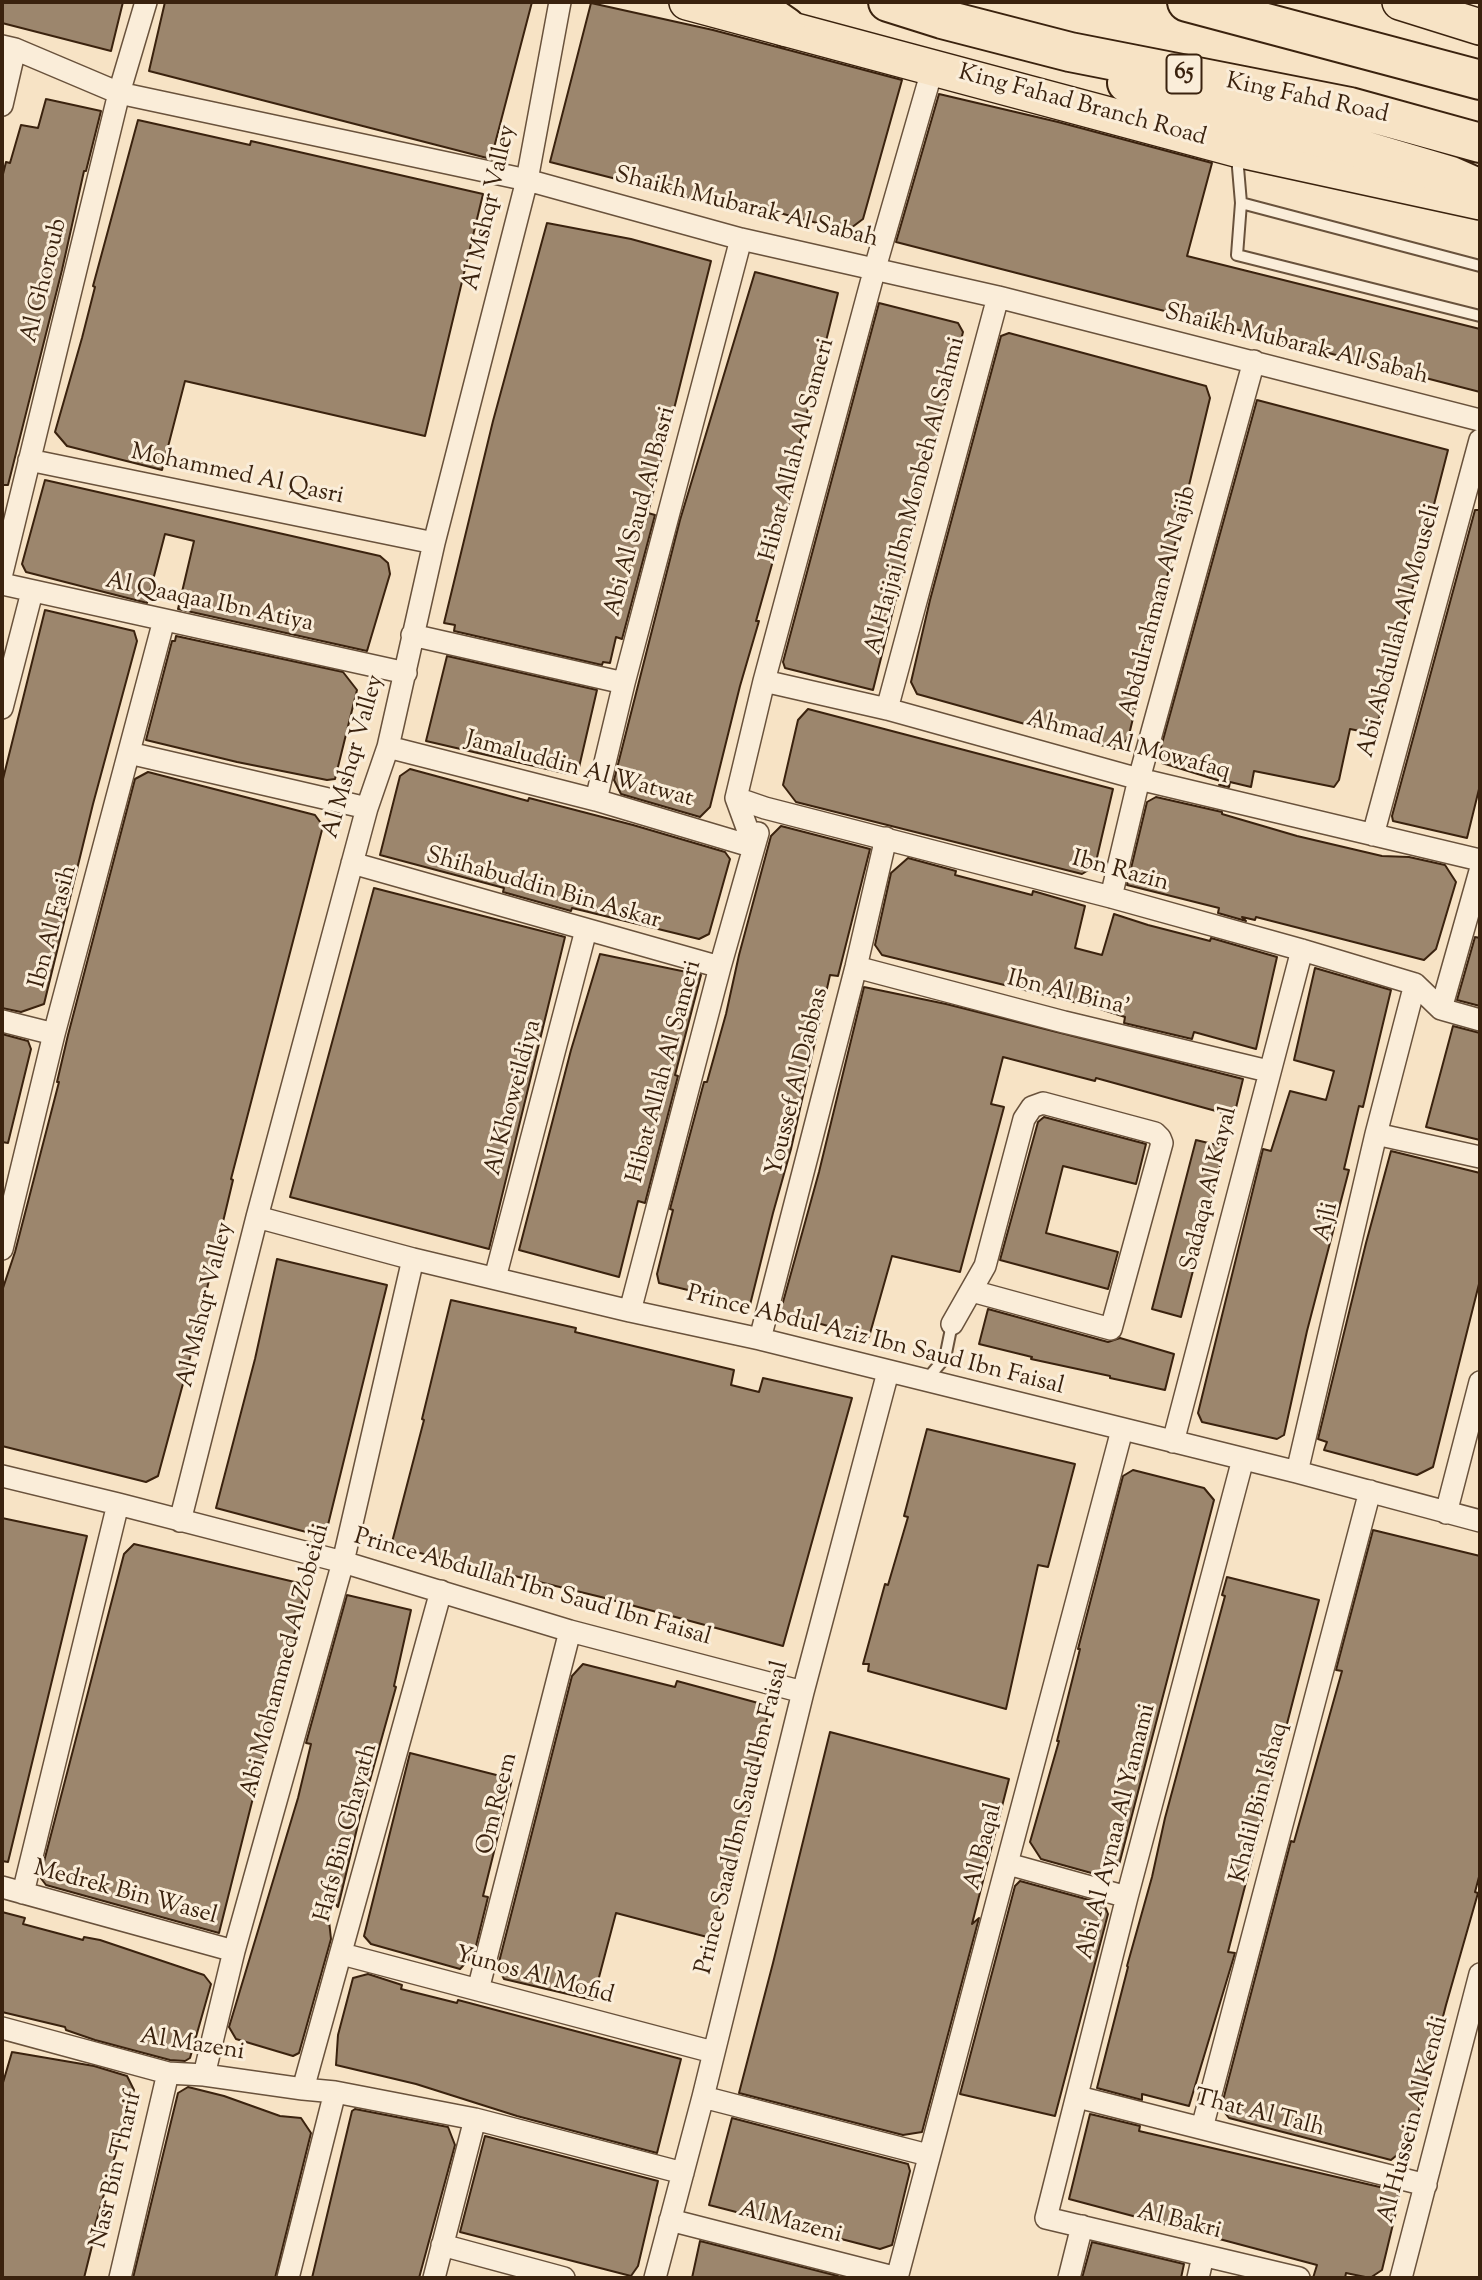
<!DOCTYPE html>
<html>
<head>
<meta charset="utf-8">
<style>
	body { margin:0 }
	#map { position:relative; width:1482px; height:2280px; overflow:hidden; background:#f7e3c5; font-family:"Sorts Mill Goudy",serif }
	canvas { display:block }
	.frame { position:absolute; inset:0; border:4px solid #3a220e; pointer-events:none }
</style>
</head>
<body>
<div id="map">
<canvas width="1482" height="2280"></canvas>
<div class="frame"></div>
</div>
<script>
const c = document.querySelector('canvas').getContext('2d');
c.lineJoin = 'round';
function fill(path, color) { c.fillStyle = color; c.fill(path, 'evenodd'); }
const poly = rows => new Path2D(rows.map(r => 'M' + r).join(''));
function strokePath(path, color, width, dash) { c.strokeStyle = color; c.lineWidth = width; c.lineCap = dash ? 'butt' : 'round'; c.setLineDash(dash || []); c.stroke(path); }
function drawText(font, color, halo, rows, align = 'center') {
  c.font = font + ' "Sorts Mill Goudy",serif'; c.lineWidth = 6; c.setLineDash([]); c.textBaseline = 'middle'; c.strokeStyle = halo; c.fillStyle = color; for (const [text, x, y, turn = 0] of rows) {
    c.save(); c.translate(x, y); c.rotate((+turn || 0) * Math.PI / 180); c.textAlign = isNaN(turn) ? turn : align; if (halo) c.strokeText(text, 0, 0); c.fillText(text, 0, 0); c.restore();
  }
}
const building = poly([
	[2,2,123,2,111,51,2,23,2,2],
	[165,2,532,2,491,159,149,71,165,2],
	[591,3,713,30,902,80,863,219,847,231,705,193,702,201,550,162,591,3],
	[939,94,1058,122,1212,163,1187,256,1480,329,1480,392,896,242,939,94],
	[46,99,101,111,86,171,84,171,62,270,8,485,2,485,2,178,6,162,10,163,21,125,38,128,46,99],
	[138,120,250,145,251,141,483,194,425,436,185,381,162,470,67,446,55,432,82,338,95,287,93,286,138,120],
	[547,223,631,239,711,261,648,513,655,515,622,639,616,637,610,663,603,662,602,665,454,631,455,625,444,623,493,421,547,223],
	[755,272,838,293,822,357,818,356,805,423,791,478,796,479,756,621,759,621,740,686,710,807,700,817,621,794,614,780,680,520,755,272],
	[879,303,958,323,963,332,873,690,785,668,783,662,879,303],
	[1009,333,1206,386,1210,398,1128,739,1115,749,917,694,911,682,930,600,1001,336,1009,333],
	[1257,400,1448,450,1375,734,1350,729,1339,780,1334,787,1254,771,1251,787,1230,782,1229,787,1219,785,1227,783,1162,763,1158,758,1257,400],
	[45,480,380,556,388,563,390,574,367,651,178,609,194,541,165,534,147,603,26,572,22,564,45,480],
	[1475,510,1480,510,1480,785,1467,838,1393,821,1392,816,1475,510],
	[45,610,134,631,137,641,93,804,44,1004,21,1012,2,1008,2,783,45,610],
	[176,636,343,672,357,690,335,779,327,780,237,762,146,740,172,641,175,641,176,636],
	[447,656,597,690,577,776,426,741,447,656],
	[808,709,1113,789,1095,866,1082,874,796,802,783,785,798,720,808,709],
	[410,769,528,801,529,798,633,825,725,852,730,859,709,934,699,939,572,908,571,911,503,892,504,888,380,855,400,776,410,769],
	[148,772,315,815,323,826,231,1179,233,1180,194,1343,158,1476,146,1482,2,1446,2,1291,15,1252,59,1082,57,1082,68,1035,135,779,148,772],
	[1156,797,1222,812,1222,814,1297,836,1382,856,1409,857,1445,865,1456,882,1436,949,1424,960,1256,917,1255,920,1242,917,1246,921,1218,913,1219,908,1127,885,1147,802,1156,797],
	[781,826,870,849,838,976,830,975,791,1149,773,1213,750,1305,659,1283,657,1274,673,1210,670,1209,704,1082,707,1082,726,1014,739,955,771,836,781,826],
	[908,858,956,871,955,875,1032,895,1033,891,1085,906,1075,948,1102,955,1114,914,1148,925,1210,941,1211,938,1277,957,1256,1049,1194,1032,1192,1039,1124,1023,1125,1017,1094,1007,882,955,875,945,891,873,908,858],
	[374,888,565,937,489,1249,290,1197,374,888],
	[1475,937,1480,938,1480,1006,1457,1000,1475,937],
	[600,954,701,975,675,1075,678,1076,645,1203,638,1201,619,1277,519,1250,571,1050,600,954],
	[1315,968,1391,990,1363,1107,1359,1106,1344,1169,1349,1170,1307,1331,1284,1435,1277,1439,1202,1422,1198,1413,1263,1149,1271,1151,1290,1091,1326,1100,1334,1071,1294,1060,1315,968],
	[864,987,946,1004,1243,1079,1234,1116,1096,1078,1095,1081,1068,1074,1003,1057,991,1104,1004,1107,960,1272,892,1256,869,1337,780,1313,819,1172,864,987],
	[1453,1026,1480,1033,1480,1140,1426,1127,1453,1026],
	[2,1034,28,1041,31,1049,8,1143,2,1142,2,1034],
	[1044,1117,1146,1144,1136,1184,1063,1166,1046,1233,1118,1252,1108,1289,1000,1260,1038,1122,1044,1117],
	[1196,1140,1225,1147,1181,1317,1152,1309,1196,1140],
	[1391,1151,1480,1173,1480,1280,1433,1467,1417,1475,1324,1450,1327,1442,1318,1439,1366,1243,1391,1151],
	[277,1259,387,1285,325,1537,216,1508,255,1359,277,1259],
	[451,1300,576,1328,575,1332,734,1370,731,1385,759,1392,763,1378,852,1398,783,1646,601,1597,391,1546,424,1420,422,1419,451,1300],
	[988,1309,1108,1342,1120,1338,1174,1354,1165,1390,1110,1378,1110,1376,1031,1359,1032,1357,979,1344,988,1309],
	[927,1429,1075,1464,1048,1567,1038,1565,1006,1709,868,1671,869,1664,863,1664,885,1584,888,1585,908,1517,904,1516,927,1429],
	[1133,1470,1204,1488,1214,1500,1119,1865,1095,1874,1041,1859,1030,1842,1059,1741,1057,1741,1080,1649,1078,1649,1123,1476,1133,1470],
	[2,1518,87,1536,8,1862,2,1861,2,1518],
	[1373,1530,1480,1556,1480,1873,1475,1892,1478,1893,1446,2005,1410,2144,1391,2160,1229,2118,1221,2108,1291,1841,1294,1842,1342,1671,1336,1670,1373,1530],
	[134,1544,299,1583,304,1595,219,1933,46,1885,40,1877,124,1554,134,1544],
	[1227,1577,1319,1600,1228,1952,1235,1953,1189,2106,1142,2094,1142,2100,1097,2088,1128,1967,1127,1966,1152,1877,1165,1818,1225,1596,1222,1595,1227,1577],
	[347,1595,411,1610,394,1686,396,1687,360,1816,338,1907,326,1893,331,1939,299,2053,293,2056,236,2039,229,2027,298,1798,311,1744,306,1743,347,1595],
	[583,1664,675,1687,677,1681,762,1704,768,1715,746,1810,750,1811,737,1860,733,1859,711,1938,616,1913,593,2000,504,1979,498,1966,572,1676,583,1664],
	[830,1732,1009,1779,972,1924,979,1918,922,2132,903,2135,739,2093,773,1963,830,1732],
	[410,1753,512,1779,483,1896,488,1897,474,1954,460,1969,371,1944,364,1936,410,1753],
	[1020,1881,1104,1904,1108,1914,1055,2116,960,2094,1015,1886,1020,1881],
	[2,1912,25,1918,23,1924,83,1940,84,1937,100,1940,204,1975,211,1984,190,2058,185,2061,170,2060,95,2040,66,2030,65,2027,2,2012,2,1912],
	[368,1974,402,1985,401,1989,457,2003,458,2000,681,2059,657,2153,517,2116,416,2084,336,2065,338,2035,353,1978,368,1974],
	[12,2052,94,2066,127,2076,134,2090,94,2229,96,2230,84,2278,2,2278,2,2086,12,2052],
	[188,2087,224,2096,280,2116,301,2118,311,2133,275,2278,133,2278,178,2093,188,2087],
	[355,2109,448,2127,455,2145,419,2278,312,2278,352,2111,355,2109],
	[1090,2114,1140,2126,1139,2131,1397,2191,1399,2199,1382,2270,1370,2278,1346,2273,1345,2278,1313,2278,1317,2265,1069,2199,1090,2114],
	[732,2118,908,2164,910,2171,892,2245,880,2249,709,2205,732,2118],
	[485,2136,658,2181,638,2266,631,2276,460,2232,485,2136],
	[700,2241,838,2276,837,2278,692,2278,700,2241],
	[1092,2242,1184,2264,1181,2278,1082,2278,1092,2242]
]);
const service = poly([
	[1237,156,1241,203,1237,255,1480,316],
	[1241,203,1480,266],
	[926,1380,945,1358,952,1324]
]);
const minor = poly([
	[2,46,15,49,119,93,527,180,741,239,998,297,1480,420],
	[2,105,15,49],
	[29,460,434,543],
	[2,573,119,93,146,2],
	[2,584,406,673],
	[412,635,624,683],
	[764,681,887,709,1139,779,1480,860],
	[2,708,32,592],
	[887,709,998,297],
	[388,747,596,800,754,847],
	[129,753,367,808],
	[736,798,765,808,1111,897,1302,950,1415,984,1441,1009,1480,1020],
	[596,800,624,683,741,239],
	[1373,835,1480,440],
	[754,847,736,798,764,681,875,268,933,67],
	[352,863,720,967],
	[1111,897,1139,779,1254,361],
	[856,967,1064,1022,1268,1071],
	[1441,1009,1480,871],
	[2,1021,54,1034],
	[1376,1134,1480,1157],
	[257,1217,413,1259,630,1311,760,1339,1297,1472,1480,1521],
	[2,1249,54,1034,164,620],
	[495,1278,586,930],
	[630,1311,720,967,758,833],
	[952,1324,985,1266,1024,1119,1032,1107,1043,1103,1155,1133,1160,1138,1162,1143,1111,1329,972,1291],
	[760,1339,856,967,886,838],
	[1173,1442,1302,950],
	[1243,1459,1127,1897,1046,2218,1299,2278],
	[1297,1472,1376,1134,1415,984],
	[2,1476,118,1504,343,1562,570,1631,803,1692],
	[1446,1513,1480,1382],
	[180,1521,257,1217,367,808,388,747,434,543,527,180,560,2],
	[1008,1864,1127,1897],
	[2,1887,234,1951],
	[23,1893,118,1504],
	[342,1954,713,2052],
	[478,1990,570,1631],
	[2,2028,168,2073,204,2075,303,2089,335,2092],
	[204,2075,234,1951,343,1562,413,1259],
	[303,2089,441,1591],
	[703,2097,928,2155],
	[1078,2097,1426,2185],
	[1202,2128,1370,1491],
	[670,2220,897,2278],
	[442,2245,564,2278],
	[120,2278,168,2073],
	[288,2278,335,2092,475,2119,683,2173],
	[434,2278,475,2119],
	[655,2278,703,2097,803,1692,888,1372],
	[897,2278,1122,1430],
	[1069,2278,1082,2226],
	[1198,2278,1203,2256],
	[1401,2278,1480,1974]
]);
const primary = poly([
	[687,2,1236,149,1480,202],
	[1400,2,1480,27]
]);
const motorway = poly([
	[750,2,786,27],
	[888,2,942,19,1070,52,1350,107,1480,143],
	[1187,2,1480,80],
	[1127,83,1137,89,1245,120,1309,134,1451,176,1480,189]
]);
const shields = [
	[1184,74,35]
];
const shieldNames = [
	["65",1184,74]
];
const streetNames = [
	["King Fahd Road",1307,100,12],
	["King Fahad Branch Road",1082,107,15],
	["Al Mshqr Valley",491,208,-77],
	["Shaikh Mubarak Al Sabah",746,209,14],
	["Al Ghoroub",46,281,-76],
	["Shaikh Mubarak Al Sabah",1296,346,14],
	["Hibat Allah Al Sameri",799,450,-75],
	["Mohammed Al Qasri",237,476,12],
	["Al Hajjaj Ibn Monbeh Al Sahmi",917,496,-75],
	["Abi Al Saud Al Basri",642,512,-75],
	["Abdulrahman Al Najib",1160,602,-75],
	["Al Qaaqaa Ibn Atiya",209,604,12],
	["Abi Abdullah Al Mouseli",1401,631,-75],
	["Ahmad Al Mowafaq",1128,747,15],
	["Al Mshqr Valley",355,757,-74],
	["Jamaluddin Al Watwat",579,771,15],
	["Ibn Razin",1120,873,15],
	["Shihabuddin Bin Askar",543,890,16],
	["Ibn Al Fasih",55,927,-75],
	["Ibn Al Bina'",1068,995,14],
	["Hibat Allah Al Sameri",666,1072,-75],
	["Youssef Al Dabbas",799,1082,-76],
	["Al Khoweildiya",515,1098,-75],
	["Sadaqa Al Kayal",1211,1189,-76],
	["Ajli",1328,1222,-77],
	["Al Mshqr Valley",207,1305,-76],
	["Prince Abdul Aziz Ibn Saud Ibn Faisal",875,1342,14],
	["Prince Abdullah Ibn Saud Ibn Faisal",532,1589,16],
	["Abi Mohammed Al Zobeidi",287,1661,-75],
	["Khalil Bin Ishaq",1261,1803,-75],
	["Om Reem",499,1804,-76],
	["Prince Saad Ibn Saud Ibn Faisal",744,1818,-76],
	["Abi Al Aynaa Al Yamami",1118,1832,-76],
	["Hafs Bin Ghayath",348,1833,-75],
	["Al Baqal",985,1847,-75],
	["Medrek Bin Wasel",125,1894,15],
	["Yunos Al Mofid",534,1977,15],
	["Al Mazeni",192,2046,9],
	["That Al Talh",1259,2115,14],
	["Al Hussein Al Kendi",1415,2120,-75],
	["Nasr Bin Tharif",118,2170,-77],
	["Al Bakri",1179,2223,14],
	["Al Mazeni",790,2224,15]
];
fill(building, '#9c866d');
strokePath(building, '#3a220e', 2);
strokePath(service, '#69523c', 14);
strokePath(minor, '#69523c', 24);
strokePath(primary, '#3a220e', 38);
strokePath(motorway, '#3a220e', 42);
strokePath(service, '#faedd9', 10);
strokePath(minor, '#faedd9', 21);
strokePath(primary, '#f7e3c5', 35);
strokePath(motorway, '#f7e3c5', 38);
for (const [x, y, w] of shields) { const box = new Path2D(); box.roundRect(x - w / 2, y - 19.5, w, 39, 5); c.fillStyle = '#faedd9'; c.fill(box); strokePath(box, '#3a220e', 2); }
drawText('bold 23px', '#3a220e', null, shieldNames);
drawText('24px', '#3a220e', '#faedd9', streetNames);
</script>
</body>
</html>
